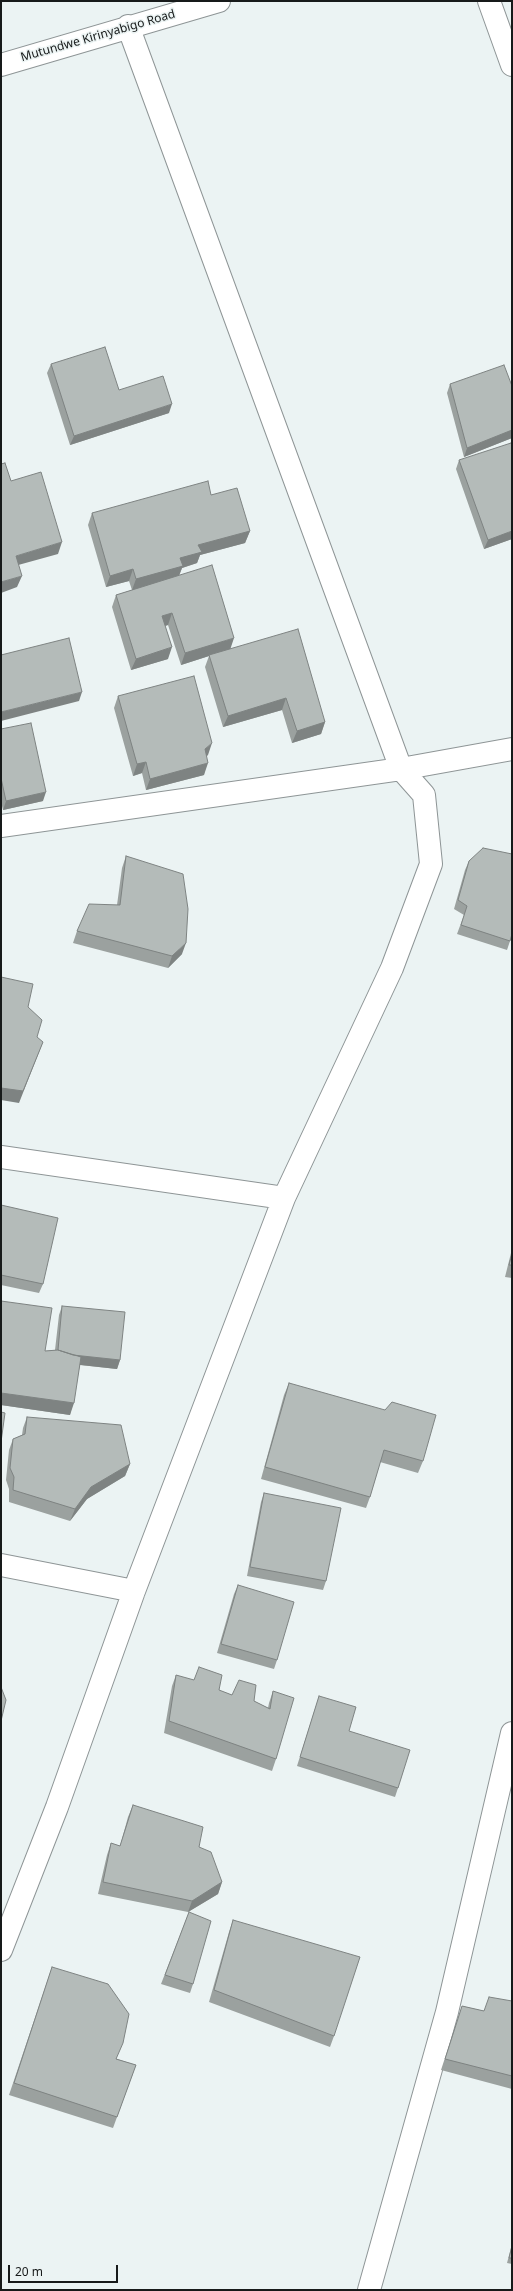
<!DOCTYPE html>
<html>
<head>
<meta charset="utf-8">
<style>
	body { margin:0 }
	#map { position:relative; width:513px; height:2291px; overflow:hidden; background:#ebf3f3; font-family:"Noto Sans",sans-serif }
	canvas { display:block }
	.frame { position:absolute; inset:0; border:2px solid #171a1a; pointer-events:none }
	.scale { position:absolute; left:8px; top:2265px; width:110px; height:18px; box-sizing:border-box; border:2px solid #171a1a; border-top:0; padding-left:5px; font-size:12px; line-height:14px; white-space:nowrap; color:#171a1a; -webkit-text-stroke:3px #ebf3f3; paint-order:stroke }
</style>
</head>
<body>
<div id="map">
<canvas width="513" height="2291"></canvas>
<div class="frame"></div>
<div class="scale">20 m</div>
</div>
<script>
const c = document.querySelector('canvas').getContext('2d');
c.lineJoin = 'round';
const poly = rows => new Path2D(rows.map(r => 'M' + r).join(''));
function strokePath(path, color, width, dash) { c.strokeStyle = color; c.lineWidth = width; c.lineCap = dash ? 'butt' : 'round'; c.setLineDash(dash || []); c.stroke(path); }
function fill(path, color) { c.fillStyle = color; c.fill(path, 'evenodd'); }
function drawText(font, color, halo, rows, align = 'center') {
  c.font = font + ' "Noto Sans",sans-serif'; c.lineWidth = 3; c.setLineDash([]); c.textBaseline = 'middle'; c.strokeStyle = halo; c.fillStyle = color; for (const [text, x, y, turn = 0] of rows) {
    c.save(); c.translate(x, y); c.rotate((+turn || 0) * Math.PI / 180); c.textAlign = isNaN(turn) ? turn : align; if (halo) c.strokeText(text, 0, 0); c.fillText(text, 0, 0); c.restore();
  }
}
const minor = poly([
	[489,1,512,65],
	[1,65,219,1],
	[1,826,401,769,512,749],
	[1,1157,284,1198],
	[1,1565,134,1591],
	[1,1950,57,1807,134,1591,284,1198,392,968,431,864,424,795,401,769,128,26],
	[369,2290,447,2012,512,1733]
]);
const wall = poly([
	[51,364,119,390,169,413,70,445,47,373],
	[450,384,512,386,512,438,464,457,447,393],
	[459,460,512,539,484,549,456,469],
	[211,495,250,531,245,543,200,555,197,563,182,568,179,576,230,649,325,722,321,734,292,743,282,710,223,727,205,667,209,656,181,665,168,625,165,626,168,659,131,670,112,607,116,595,132,590,129,581,106,587,88,525,92,513],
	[118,696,208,755,206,756,204,775,146,790,142,773,133,776,114,708],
	[1,729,43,801,3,810,1,802],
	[126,856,182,954,168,968,73,943,77,931,117,905,122,868],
	[469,861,510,941,507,950,457,934,464,915,454,909,465,870],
	[1,1205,43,1284,39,1293,1,1285],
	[512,1249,512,1278,505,1277],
	[1,1301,45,1351,55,1350,59,1315,62,1306,120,1360,117,1369,80,1365,70,1415,1,1405],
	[289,1383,423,1461,418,1473,380,1462,370,1497,366,1508,261,1479,284,1395],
	[27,1417,130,1464,125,1476,87,1499,70,1521,9,1502,9,1489,6,1480,9,1450,13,1439,22,1435,23,1428],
	[264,1493,326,1581,323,1590,247,1576,261,1502],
	[238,1585,277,1660,274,1669,217,1653,234,1594],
	[176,1675,232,1695,254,1701,268,1708,269,1703,273,1691,276,1759,272,1771,164,1733,172,1686],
	[319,1696,349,1731,398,1788,395,1797,297,1766],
	[133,1805,199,1847,222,1882,218,1894,188,1912,98,1894,107,1855,111,1843,120,1846,128,1817],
	[189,1912,193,1984,190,1993,161,1984],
	[233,1920,334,2036,330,2047,209,2002,229,1932],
	[52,1967,117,2059,136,2065,113,2128,9,2095],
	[512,2001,512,2089,441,2070,462,2006,484,2011],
	[512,2244,512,2264,507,2263]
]);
const shadedWall = poly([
	[172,404,169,413,70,445,74,436],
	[512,430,512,438,464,457,467,448],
	[250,531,245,543,200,555,197,563,182,568,178,578,132,590,136,579,180,558,198,545],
	[512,531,512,539,484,549,488,540],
	[62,542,58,554,11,567,16,556],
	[133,569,129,581,106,587,110,576],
	[22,576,17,587,1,593,1,582],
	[172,613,168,625,158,628,162,616],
	[234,638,230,650,209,655,209,656,181,665,185,653],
	[172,647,168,659,131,670,136,659],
	[82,692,79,701,1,721,1,712],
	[286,698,282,710,223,727,228,716],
	[325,722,321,734,292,743,297,731],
	[212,743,208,755,200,761,205,749],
	[146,762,142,773,133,776,137,764],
	[208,763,204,775,146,790,150,779],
	[46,792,43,801,3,810,6,801],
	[186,943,182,954,168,968,172,956],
	[43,1042,19,1103,1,1100,1,1088],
	[57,1353,120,1360,117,1369,54,1362],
	[1,1393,74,1403,70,1415,1,1405],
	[130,1464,125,1476,87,1499,70,1521,75,1509,91,1487],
	[222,1882,218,1894,188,1912,192,1901]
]);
const building = poly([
	[105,347,119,390,163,376,172,404,74,436,51,364,105,347],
	[504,365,512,386,512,430,467,448,450,384,504,365],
	[511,443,512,446,512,531,488,540,459,460,511,443],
	[5,463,11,481,41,472,62,542,16,556,22,576,1,582,1,464,5,463],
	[208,481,211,495,237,488,250,531,198,545,202,552,180,558,183,566,136,579,133,569,110,576,92,513,208,481],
	[212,565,234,638,185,653,172,613,162,616,172,647,136,659,116,595,212,565],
	[298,629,325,722,297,731,286,698,228,716,209,655,298,629],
	[69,638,82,692,1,712,1,655,69,638],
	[194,676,212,743,205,749,208,763,150,779,146,762,137,764,118,696,194,676],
	[31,723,46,792,6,801,1,778,1,729,31,723],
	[483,848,512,854,512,934,510,941,461,925,467,906,458,900,469,861,483,848],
	[126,856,183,874,188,909,186,943,172,956,77,931,89,904,120,905,126,856],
	[1,977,33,984,28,1007,42,1020,37,1037,43,1042,23,1091,1,1088,1,977],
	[1,1205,58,1218,43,1284,1,1275,1,1205],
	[512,1254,512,1265,509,1265,512,1254],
	[1,1301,52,1308,45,1351,58,1350,81,1357,74,1403,1,1393,1,1301],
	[62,1306,125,1312,120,1360,73,1355,58,1350,62,1306],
	[289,1383,385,1410,392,1402,436,1415,423,1461,384,1450,370,1497,265,1467,289,1383],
	[1,1412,5,1413,1,1442,1,1412],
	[27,1417,121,1425,130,1464,91,1487,75,1509,13,1490,14,1477,10,1468,13,1439,25,1434,27,1417],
	[264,1493,341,1508,326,1581,250,1567,264,1493],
	[238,1585,294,1602,277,1660,221,1644,238,1585],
	[199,1667,222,1675,219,1690,232,1695,239,1680,256,1685,254,1701,270,1709,273,1691,294,1698,276,1759,169,1721,176,1675,194,1680,199,1667],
	[1,1687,6,1700,1,1721,1,1687],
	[319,1696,356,1707,349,1731,410,1750,398,1788,300,1757,319,1696],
	[133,1805,203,1827,199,1847,211,1852,222,1882,192,1901,103,1882,111,1843,120,1846,133,1805],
	[189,1912,211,1921,193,1984,165,1975,189,1912],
	[233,1920,360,1957,334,2036,214,1990,233,1920],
	[52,1967,108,1984,129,2014,123,2043,116,2059,136,2065,117,2117,14,2083,52,1967],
	[489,1997,512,2001,512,2076,445,2059,462,2006,484,2011,489,1997],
	[512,2246,512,2258,509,2258,512,2246]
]);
const streetNames = [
	["Mutundwe Kirinyabigo Road",98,36,-16]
];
strokePath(minor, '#8e9596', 24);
strokePath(minor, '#fff', 22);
fill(wall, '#9ba19f');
fill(shadedWall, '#7e8382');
fill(building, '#b4bbb9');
strokePath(building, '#7e8382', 1);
drawText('12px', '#171a1a', '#ebf3f3', streetNames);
</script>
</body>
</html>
